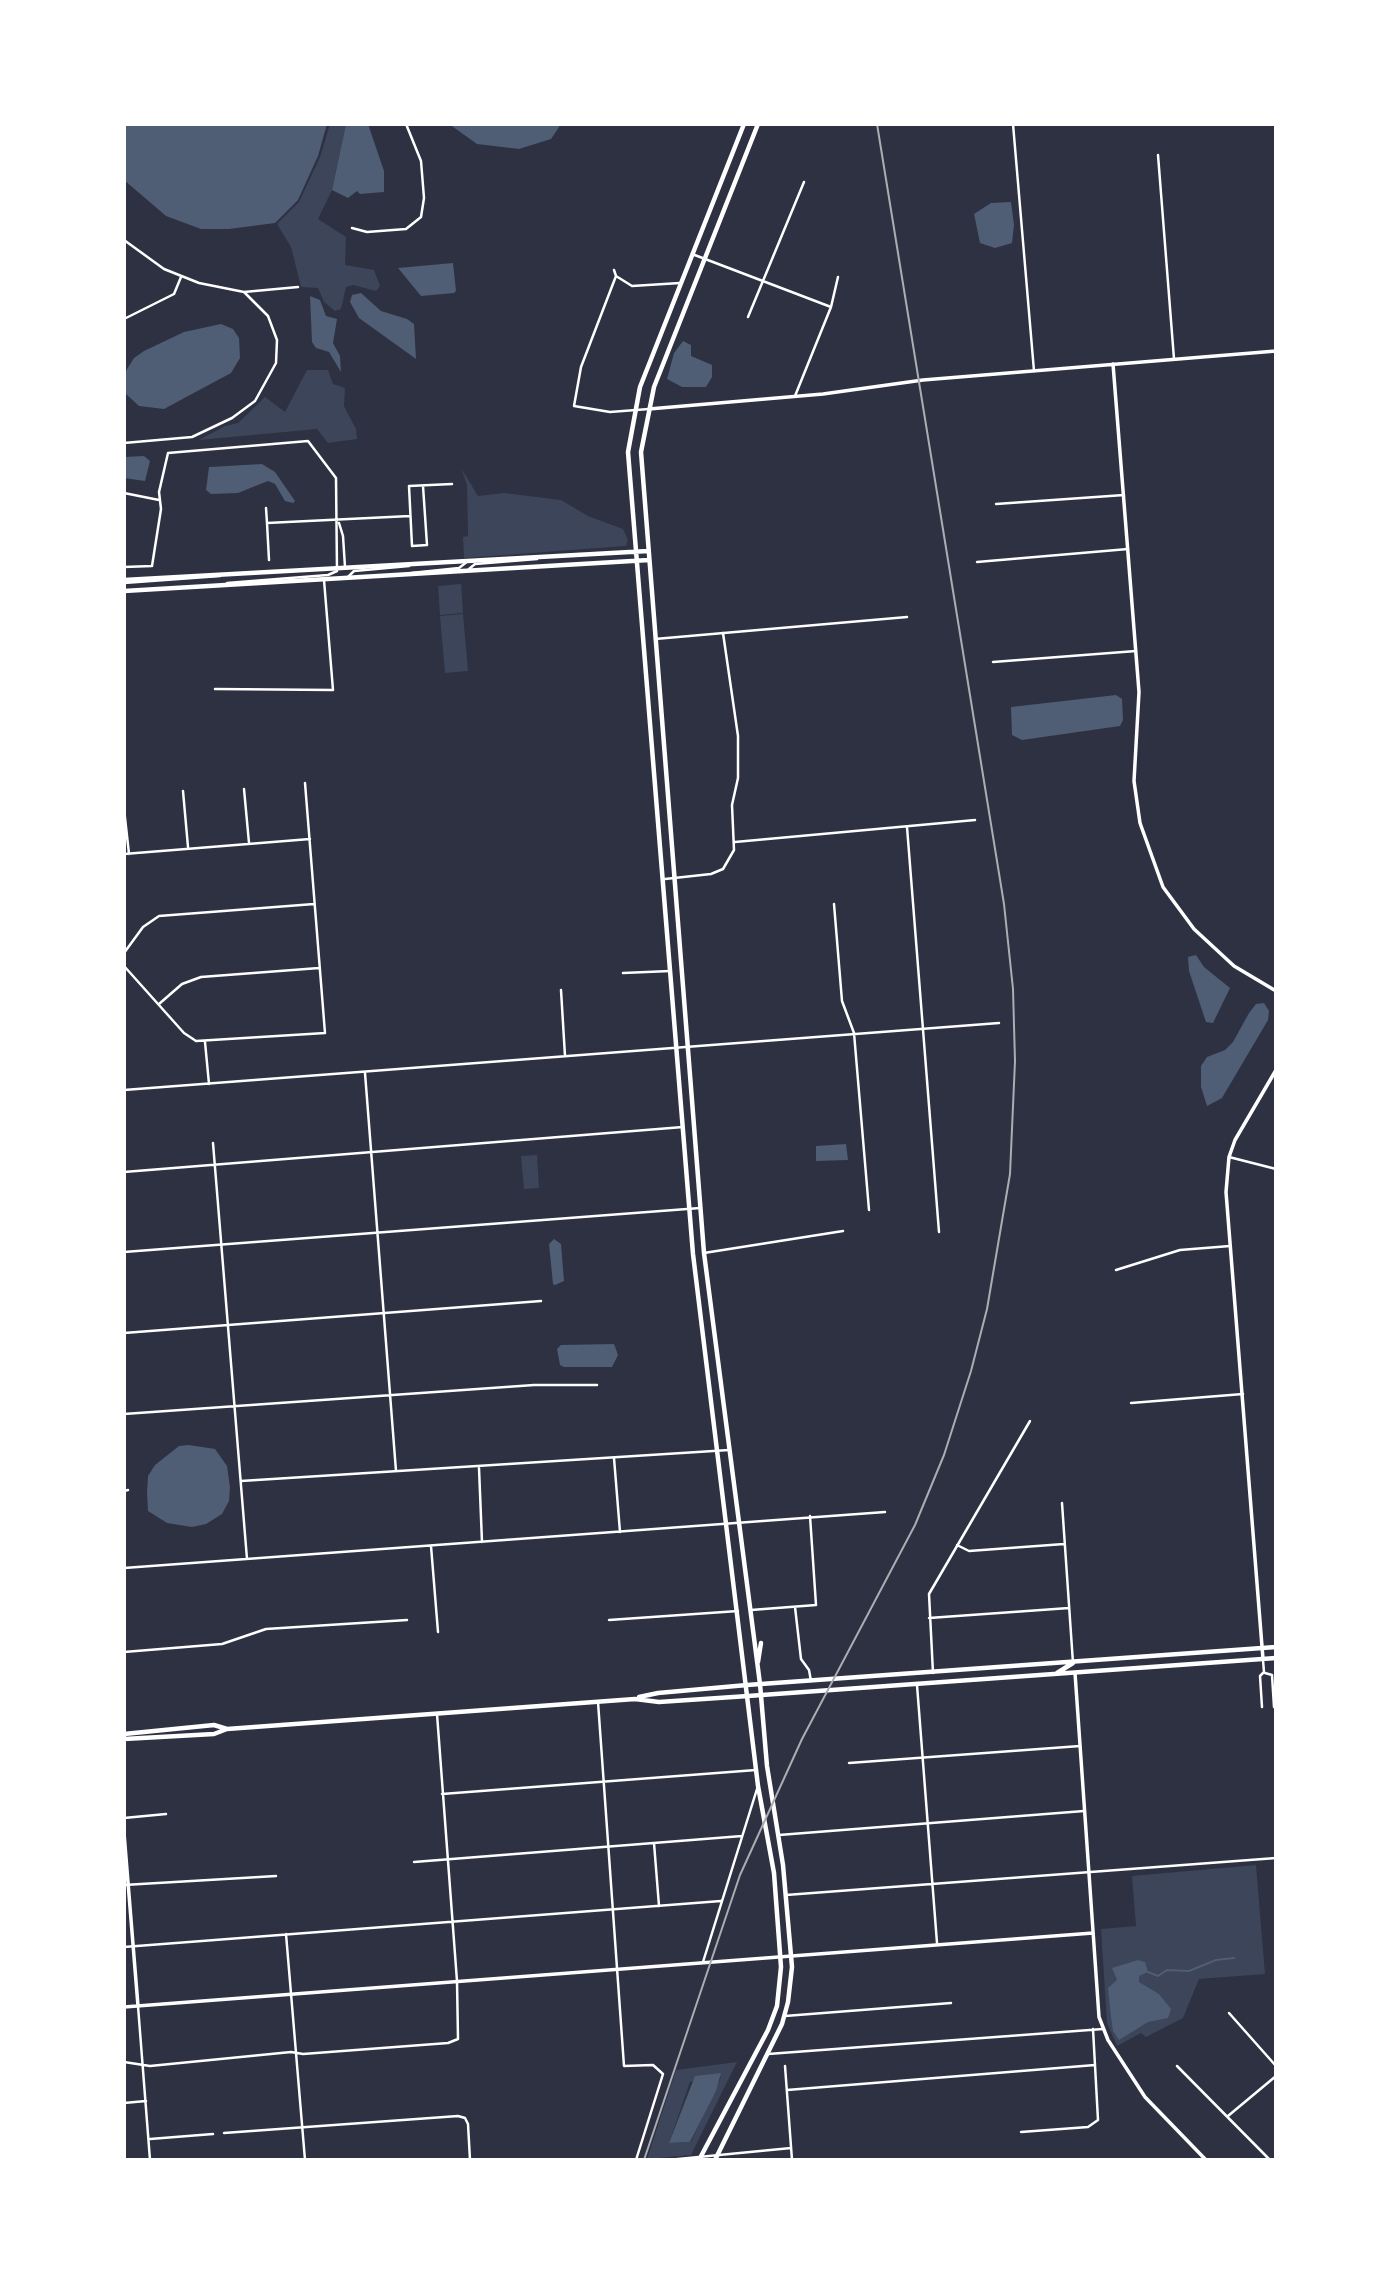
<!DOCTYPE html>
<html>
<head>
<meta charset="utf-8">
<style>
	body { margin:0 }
	#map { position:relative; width:1400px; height:2284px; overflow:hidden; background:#2d3142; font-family:Rubik,sans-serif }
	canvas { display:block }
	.frame { position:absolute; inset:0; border:126px solid #fff; pointer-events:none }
</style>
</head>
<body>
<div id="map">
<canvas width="1400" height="2284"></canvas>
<div class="frame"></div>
</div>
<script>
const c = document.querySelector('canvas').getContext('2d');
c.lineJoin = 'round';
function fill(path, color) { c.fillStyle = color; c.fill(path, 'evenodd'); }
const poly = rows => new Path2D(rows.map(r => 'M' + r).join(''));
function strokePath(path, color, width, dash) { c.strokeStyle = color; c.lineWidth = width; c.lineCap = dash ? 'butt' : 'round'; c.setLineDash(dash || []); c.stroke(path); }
const green = poly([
	[330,124,346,124,332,190,318,219,346,237,345,265,374,270,380,286,376,291,353,285,346,287,341,309,335,311,324,302,318,288,301,287,291,247,277,224,299,202,320,157],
	[307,370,328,370,333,384,345,388,344,406,356,429,357,439,328,443,317,429,199,440,225,426,238,423,265,397,285,412],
	[461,468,478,496,504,493,561,500,588,516,623,529,628,540,626,546,464,558,463,537,468,536,467,485],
	[461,584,463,613,440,615,438,586],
	[463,614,468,671,445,673,440,616],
	[537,1155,539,1188,524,1189,521,1156],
	[1256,1865,1265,1974,1199,1979,1183,2018,1146,2037,1141,2033,1117,2046,1107,2023,1101,1929,1136,1926,1132,1876],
	[737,2062,691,2155,647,2159,676,2070],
	[721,2077,691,2142,669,2143,690,2082]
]);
const water = poly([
	[124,124,327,124,318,156,298,200,275,223,229,229,201,229,166,216,124,180],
	[346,124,368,124,384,171,384,192,360,194,357,191,348,198,332,190],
	[449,124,561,124,551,139,519,149,477,144],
	[1011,202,1014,225,1012,243,995,248,980,243,974,214,991,203],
	[453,263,456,291,454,293,421,296,398,268],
	[361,293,381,311,407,319,414,324,416,359,359,318,350,302,352,295],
	[310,296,320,300,326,316,337,319,333,343,340,356,341,372,329,352,316,348,312,342],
	[221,324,233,329,239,338,240,358,231,373,164,409,139,406,126,394,124,374,134,358,144,351,184,332],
	[683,341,691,345,691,356,712,365,712,377,706,387,682,387,667,379,674,353],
	[144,456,150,461,145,481,124,478,124,457],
	[262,464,275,472,295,501,293,503,285,501,275,484,268,481,238,493,211,494,206,490,209,467],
	[1116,695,1122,699,1123,720,1120,726,1022,740,1012,735,1011,707],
	[1196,955,1204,967,1230,988,1213,1023,1206,1022,1189,971,1188,957],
	[1264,1003,1269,1011,1268,1020,1222,1098,1207,1106,1201,1087,1201,1066,1207,1057,1225,1050,1233,1042,1249,1013,1256,1004],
	[846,1144,848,1160,816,1161,816,1146],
	[554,1239,561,1244,564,1281,555,1285,553,1284,549,1244],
	[614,1344,618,1355,612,1367,564,1367,560,1365,557,1349,561,1345],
	[189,1445,215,1449,227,1466,230,1487,229,1501,222,1514,206,1524,192,1527,167,1523,148,1511,147,1493,148,1476,155,1465,179,1446],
	[1138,1960,1145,1962,1148,1972,1139,1976,1139,1982,1159,1994,1171,2009,1168,2018,1148,2022,1119,2040,1113,2031,1111,2017,1108,1988,1117,1980,1112,1968],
	[721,2073,716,2091,690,2142,669,2143,695,2076]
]);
const stream = poly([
	[1148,1972,1158,1976,1167,1970,1189,1971,1216,1960,1234,1958]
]);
const minor = poly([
	[1013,124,1034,371],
	[1158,155,1174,359],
	[352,228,367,232,406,229,421,217,424,198,421,161,406,124],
	[124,240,164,269,199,283,244,292,298,287],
	[692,254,831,307],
	[614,270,616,276,581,367,574,406,610,412,649,409],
	[616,276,632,286,680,283],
	[748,317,804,182],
	[124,319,174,294,181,277],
	[795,396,831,307,838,277],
	[124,443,192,437,232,418,255,401,276,363,277,340,268,316,244,292],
	[423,486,427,545,412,546,409,486,452,484],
	[124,493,159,500],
	[996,504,1124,495],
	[266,508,267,523],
	[339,523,343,536,345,567],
	[269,560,267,523,410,516],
	[977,562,1128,549],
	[124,567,152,566,161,509,159,492,168,453,308,441,336,478,337,571,328,575,227,583],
	[469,569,475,564,537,559],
	[411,573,459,568,468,561],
	[347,578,354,571,409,566],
	[124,583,220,576],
	[655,639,907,617],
	[993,662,1136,651],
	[215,689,333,690,324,580],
	[244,789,249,843],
	[183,791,188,847],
	[124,809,129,854],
	[907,827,939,1232],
	[735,842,975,820],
	[124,854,310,839],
	[665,879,711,874,723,869,734,850,732,805,738,778,738,736,723,633],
	[834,904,842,1001,854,1033,869,1210],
	[124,953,143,927,159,916,314,904],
	[124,966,184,1033,196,1041,325,1033,305,783],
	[623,973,670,971],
	[561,990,565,1056],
	[159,1004,182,984,201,977,319,968],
	[205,1042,209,1084],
	[365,1073,396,1471],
	[124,1090,999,1023],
	[213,1143,247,1559],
	[1229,1157,1276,1169],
	[124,1172,683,1127],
	[124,1252,700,1208],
	[704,1253,843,1231],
	[1116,1270,1180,1250,1230,1246],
	[124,1333,541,1301],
	[1131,1403,1243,1394],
	[124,1414,534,1385,597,1385],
	[614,1458,620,1532],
	[479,1468,482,1542],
	[241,1481,729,1450],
	[124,1491,128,1490],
	[1062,1503,1073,1663],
	[957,1545,969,1551,1064,1544],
	[431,1546,438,1632],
	[124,1568,885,1512],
	[795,1607,801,1659,809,1670,811,1681],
	[751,1610,816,1605,810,1516],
	[929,1618,1069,1608],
	[609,1620,738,1611],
	[124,1652,222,1644,266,1629,407,1620],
	[933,1673,929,1594,1030,1421],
	[1265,1673,1272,1675,1274,1707],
	[917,1685,937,1943],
	[598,1702,624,2066,653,2065,663,2074,636,2160],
	[1262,1707,1260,1676,1264,1672,1263,1660],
	[849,1763,1080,1746],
	[442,1794,756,1770],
	[124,1818,166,1814],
	[779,1835,1084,1811],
	[654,1843,659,1906],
	[414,1862,742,1836],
	[124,1885,276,1876],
	[786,1895,1276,1858],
	[286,1934,305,2160],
	[124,1947,721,1901],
	[703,1962,757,1789],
	[138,2006,150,2160],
	[1229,2013,1276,2066],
	[785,2016,951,2003],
	[768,2054,1103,2029],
	[124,2062,150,2066,291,2052,303,2054,448,2043,458,2039,457,1981,437,1714],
	[785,2066,792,2160],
	[1177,2066,1270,2160],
	[787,2090,1095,2065],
	[124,2103,146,2101],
	[1228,2116,1276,2076],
	[1021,2132,1088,2127,1098,2120,1093,2029],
	[224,2133,458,2116,465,2118,468,2124,470,2160],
	[150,2139,213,2134],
	[668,2160,791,2148]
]);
const tertiary = poly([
	[1113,364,1139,692,1134,781,1140,823,1163,887,1194,929,1234,966,1276,991],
	[649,409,823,394,923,380,1276,351],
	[1263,1659,1226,1192,1229,1157,1235,1140,1276,1070],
	[1075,1673,1099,2017,1108,2040,1145,2097,1206,2160],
	[124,1833,138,2006],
	[124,2007,1093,1933]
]);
const secondary = poly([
	[124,580,648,551],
	[124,591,649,560],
	[758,1662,761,1643],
	[699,2160,768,2030,777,2006,781,1967,774,1873,758,1786,693,1254,628,452,640,387,744,124],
	[715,2160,782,2024,788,2002,792,1967,783,1865,767,1766,760,1684,704,1253,641,452,654,387,758,124]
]);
const primary = poly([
	[1057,1673,1073,1663],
	[639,1697,658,1693,747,1685,1276,1647],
	[124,1734,214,1725,227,1729,635,1699,659,1702,748,1696,1276,1658],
	[124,1739,214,1734,227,1729]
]);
const rail = poly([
	[644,2160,740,1875,802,1739,915,1525,944,1455,971,1371,987,1309,1010,1174,1015,1061,1013,989,1004,904,877,124]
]);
fill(green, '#3c4559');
fill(water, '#4f5d75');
strokePath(stream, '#4f5d75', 2);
strokePath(minor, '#fff', 2.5);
strokePath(tertiary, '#fff', 3.5);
strokePath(secondary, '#fff', 4.5);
strokePath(primary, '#fff', 4.5);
strokePath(rail, '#abadb3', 2);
</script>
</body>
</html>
